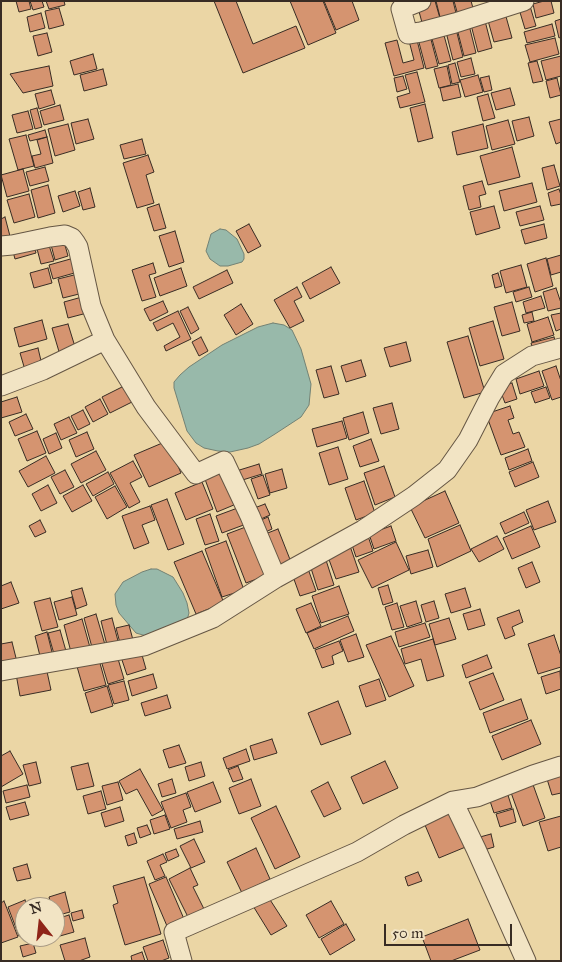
<!DOCTYPE html>
<html>
<head>
<meta charset="utf-8">
<style>
	body { margin:0 }
	#map { position:relative; width:562px; height:962px; overflow:hidden; background:#ebd6a5; font-family:"IM FELL Great Primer",serif }
	canvas { display:block }
	.frame { position:absolute; inset:0; border:2px solid #382c24; pointer-events:none }
	.north { position:absolute; left:15px; top:897px; width:50px; height:50px; box-sizing:border-box; background:#f2e4c4; border:1px solid #a89a84; border-radius:50%; rotate:344deg; font-size:14px; font-weight:700; line-height:20px; text-align:center; color:#382c24 }
	.north::after { content:''; display:block; margin:auto; width:18px; height:22px; background:#8f2418; clip-path:polygon(50% 0,100% 100%,50% 72%,0 100%) }
	.scale { position:absolute; left:384px; top:924px; width:128px; height:22px; box-sizing:border-box; border:2px solid #382c24; border-top:0; padding-left:6px; font-size:15px; line-height:18px; white-space:nowrap; color:#382c24; -webkit-text-stroke:4px #f2e4c4; paint-order:stroke }
</style>
</head>
<body>
<div id="map">
<canvas width="562" height="962"></canvas>
<div class="frame"></div>
<div class="north">N</div>
<div class="scale">50 m</div>
</div>
<script>
const c = document.querySelector('canvas').getContext('2d');
c.lineJoin = 'round';
function fill(path, color) { c.fillStyle = color; c.fill(path, 'evenodd'); }
const poly = rows => new Path2D(rows.map(r => 'M' + r).join(''));
function strokePath(path, color, width, dash) { c.strokeStyle = color; c.lineWidth = width; c.lineCap = dash ? 'butt' : 'round'; c.setLineDash(dash || []); c.stroke(path); }
const water = poly([
	[220,229,226,230,237,239,244,254,244,259,242,262,228,266,220,266,210,259,206,251,211,234,220,229],
	[273,323,284,325,292,330,301,349,311,384,309,405,301,417,275,434,259,444,248,448,230,452,218,451,204,448,196,443,187,431,174,388,174,382,180,375,189,367,222,345,258,327,273,323],
	[151,569,157,569,173,577,183,593,187,603,189,613,187,620,153,638,136,633,119,613,116,605,115,594,123,582,142,572,151,569]
]);
const building = poly([
	[16,1,29,1,31,9,19,12,16,1],
	[30,1,42,1,44,7,33,10,30,1],
	[46,1,64,1,65,5,49,9,46,1],
	[214,1,236,1,253,44,296,26,305,48,243,73,214,1],
	[290,1,323,1,336,33,308,45,290,1],
	[324,1,352,1,359,20,336,30,324,1],
	[428,1,435,1,442,25,424,30,417,4,428,1],
	[436,1,453,1,458,21,442,25,436,1],
	[454,1,471,1,475,15,459,19,454,1],
	[544,1,551,1,554,13,536,18,533,4,544,1],
	[530,6,536,26,525,29,519,9,530,6],
	[59,8,64,25,49,29,45,11,59,8],
	[41,13,45,28,30,32,27,17,41,13],
	[505,13,512,38,494,42,487,17,505,13],
	[484,17,492,48,478,52,470,21,484,17],
	[561,19,561,37,559,38,555,21,561,19],
	[468,21,476,53,464,56,456,25,468,21],
	[552,24,555,36,527,43,524,32,552,24],
	[455,25,463,57,453,60,445,28,455,25],
	[442,28,451,61,439,64,430,32,442,28],
	[429,32,438,66,426,69,417,35,429,32],
	[47,33,52,52,38,56,33,36,47,33],
	[416,36,424,68,394,76,385,43,397,40,403,63,414,60,408,37,416,36],
	[555,38,559,54,530,62,525,45,555,38],
	[93,54,97,69,74,75,70,61,93,54],
	[561,56,561,76,546,80,541,61,561,56],
	[471,58,475,74,461,77,457,62,471,58],
	[537,61,543,81,533,83,528,63,537,61],
	[455,63,460,82,452,84,448,65,455,63],
	[49,66,53,86,23,93,10,74,49,66],
	[447,66,451,85,439,88,434,69,447,66],
	[103,69,107,85,84,91,80,75,103,69],
	[417,72,425,102,400,108,397,97,410,93,405,75,417,72],
	[478,75,483,92,465,97,460,80,478,75],
	[403,76,407,89,397,92,394,78,403,76],
	[489,76,492,90,484,92,480,78,489,76],
	[557,78,561,95,550,98,546,81,557,78],
	[458,84,461,97,443,101,440,88,458,84],
	[510,88,515,105,496,110,491,93,510,88],
	[51,90,55,104,39,109,35,94,51,90],
	[488,94,495,118,483,121,477,97,488,94],
	[425,104,433,138,418,142,410,108,425,104],
	[60,105,64,120,44,125,40,111,60,105],
	[37,108,42,127,35,129,30,110,37,108],
	[28,111,33,129,17,133,12,115,28,111],
	[529,117,534,136,517,141,512,121,529,117],
	[88,119,94,139,76,144,71,123,88,119],
	[561,119,561,142,556,144,549,122,561,119],
	[508,120,515,144,492,150,486,126,508,120],
	[68,124,75,150,55,156,48,129,68,124],
	[483,124,488,148,457,155,452,132,483,124],
	[45,130,47,137,30,141,28,135,45,130],
	[26,135,34,166,18,170,9,139,26,135],
	[47,137,53,163,35,168,32,156,41,154,37,140,47,137],
	[142,139,146,154,124,159,120,145,142,139],
	[512,147,520,177,488,185,480,156,512,147],
	[148,155,154,172,146,175,154,203,137,208,123,163,148,155],
	[554,165,560,186,547,190,542,168,554,165],
	[45,167,49,181,30,186,26,172,45,167],
	[23,169,29,191,7,197,1,175,23,169],
	[482,181,486,194,479,196,481,207,469,210,463,186,482,181],
	[532,183,537,202,504,211,499,191,532,183],
	[48,185,55,213,38,218,31,190,48,185],
	[90,188,95,207,83,210,78,192,90,188],
	[559,189,561,195,561,204,551,206,548,193,559,189],
	[75,191,80,206,63,212,58,196,75,191],
	[29,194,35,217,14,223,7,200,29,194],
	[159,204,166,228,154,231,147,208,159,204],
	[494,206,500,228,476,235,470,212,494,206],
	[540,206,544,220,520,226,516,212,540,206],
	[5,217,11,240,1,243,1,219,5,217],
	[249,224,261,246,248,253,236,231,249,224],
	[544,224,547,238,525,244,521,230,544,224],
	[175,231,184,262,169,267,159,236,175,231],
	[63,238,68,256,55,260,50,241,63,238],
	[33,242,36,253,15,259,12,248,33,242],
	[48,242,54,261,41,264,36,245,48,242],
	[561,255,561,272,551,275,547,259,561,255],
	[74,258,78,272,53,279,49,265,74,258],
	[546,258,553,286,535,292,527,264,546,258],
	[153,263,156,273,149,275,156,297,142,301,132,270,153,263],
	[521,265,527,287,506,293,500,271,521,265],
	[331,267,340,283,310,299,302,283,331,267],
	[48,268,52,283,34,288,30,273,48,268],
	[181,268,187,286,160,296,154,278,181,268],
	[227,270,233,283,199,299,193,287,227,270],
	[498,273,502,286,495,288,492,275,498,273],
	[78,274,83,293,63,298,58,279,78,274],
	[297,287,302,297,294,301,304,321,290,328,274,300,297,287],
	[529,287,532,297,516,302,513,292,529,287],
	[556,288,561,303,561,308,548,311,543,292,556,288],
	[541,296,545,308,526,313,523,302,541,296],
	[82,297,87,313,68,318,64,302,82,297],
	[163,301,168,312,150,321,144,309,163,301],
	[512,302,520,331,502,336,494,307,512,302],
	[241,304,253,324,236,335,224,315,241,304],
	[188,307,199,329,191,334,180,311,188,307],
	[178,311,191,339,166,351,164,346,180,337,173,323,157,331,153,323,178,311],
	[532,312,534,321,524,323,522,315,532,312],
	[561,313,561,329,556,331,551,315,561,313],
	[548,317,554,335,532,342,527,324,548,317],
	[42,320,47,339,19,347,14,328,42,320],
	[493,321,504,359,480,366,469,328,493,321],
	[68,324,76,350,60,355,52,328,68,324],
	[468,336,485,392,464,398,447,342,468,336],
	[201,337,208,351,199,356,192,342,201,337],
	[554,337,557,348,534,354,531,343,554,337],
	[406,342,411,361,390,367,384,348,406,342],
	[38,348,42,365,25,370,20,353,38,348],
	[361,360,366,376,346,382,341,366,361,360],
	[331,366,339,394,324,398,316,370,331,366],
	[556,366,561,381,561,397,552,400,542,371,556,366],
	[539,371,544,386,520,394,516,379,539,371],
	[512,383,517,399,505,403,499,387,512,383],
	[124,386,132,402,110,413,102,397,124,386],
	[546,387,550,398,535,403,531,392,546,387],
	[17,397,22,412,1,418,1,402,17,397],
	[100,399,108,414,93,422,85,407,100,399],
	[392,403,399,429,381,434,373,408,392,403],
	[510,406,514,418,508,420,513,434,519,432,525,447,501,455,486,414,510,406],
	[83,410,90,424,78,430,71,416,83,410],
	[363,412,369,433,349,440,343,418,363,412],
	[26,414,33,429,15,436,9,422,26,414],
	[69,417,77,433,61,440,54,424,69,417],
	[342,421,347,438,317,447,312,429,342,421],
	[37,431,46,453,27,461,18,439,37,431],
	[87,432,94,449,76,457,69,440,87,432],
	[56,433,62,448,49,454,43,439,56,433],
	[371,439,379,461,360,467,353,446,371,439],
	[167,441,181,473,149,487,134,455,167,441],
	[338,447,348,479,329,485,319,453,338,447],
	[528,449,532,461,509,470,505,458,528,449],
	[96,451,106,470,81,483,71,464,96,451],
	[46,456,55,473,28,487,19,471,46,456],
	[133,461,142,477,130,483,140,502,129,508,110,473,133,461],
	[224,462,241,502,217,512,202,471,224,462],
	[533,462,539,477,515,487,509,472,533,462],
	[259,464,262,474,236,482,233,472,259,464],
	[384,466,395,497,375,505,364,473,384,466],
	[282,469,287,488,270,493,265,474,282,469],
	[65,470,74,487,60,494,51,477,65,470],
	[108,472,114,484,93,496,86,484,108,472],
	[263,475,270,495,258,499,251,479,263,475],
	[364,481,375,513,356,520,345,488,364,481],
	[202,482,213,509,186,520,175,493,202,482],
	[48,485,57,503,41,511,32,494,48,485],
	[83,485,92,501,72,512,63,496,83,485],
	[115,486,127,507,107,519,95,497,115,486],
	[445,491,459,523,425,538,410,507,445,491],
	[167,499,184,544,168,550,151,505,167,499],
	[548,501,556,522,534,530,526,510,548,501],
	[265,504,270,515,254,522,249,510,265,504],
	[150,506,155,520,142,525,149,543,134,549,122,516,150,506],
	[243,506,249,523,222,533,216,516,243,506],
	[524,512,529,523,505,534,500,523,524,512],
	[210,514,219,541,205,545,196,519,210,514],
	[268,517,272,529,259,535,254,523,268,517],
	[40,520,46,532,35,537,29,526,40,520],
	[251,525,270,574,246,583,227,534,251,525],
	[460,525,471,551,437,567,428,539,460,525],
	[391,526,396,541,374,549,369,534,391,526],
	[531,526,540,547,512,559,503,538,531,526],
	[278,529,291,562,273,569,260,536,278,529],
	[368,536,373,551,356,557,351,542,368,536],
	[497,536,504,549,479,562,471,549,497,536],
	[226,541,244,590,222,597,205,549,226,541],
	[396,542,409,570,372,588,358,560,396,542],
	[350,546,359,572,336,579,327,554,350,546],
	[428,550,433,567,411,574,406,556,428,550],
	[202,551,224,603,196,614,174,562,202,551],
	[325,557,334,585,318,590,309,562,325,557],
	[532,562,540,582,526,588,518,568,532,562],
	[307,566,316,591,300,596,291,571,307,566],
	[11,582,19,603,1,609,1,586,11,582],
	[388,585,393,602,383,605,378,588,388,585],
	[339,586,349,614,321,623,312,596,339,586],
	[82,588,87,605,76,609,71,591,82,588],
	[465,588,471,607,451,613,445,594,465,588],
	[72,597,77,615,59,620,54,602,72,597],
	[50,598,58,627,42,631,34,602,50,598],
	[416,601,422,622,407,627,400,606,416,601],
	[434,601,439,618,426,622,421,605,434,601],
	[311,603,321,626,306,633,296,609,311,603],
	[397,603,404,627,392,630,385,607,397,603],
	[480,609,485,625,468,630,463,614,480,609],
	[519,610,523,622,512,627,515,635,505,639,497,618,519,610],
	[96,614,106,648,93,651,84,618,96,614],
	[348,616,354,631,314,649,307,633,348,616],
	[112,618,118,641,107,645,101,621,112,618],
	[449,618,456,639,435,645,429,624,449,618],
	[82,619,91,651,72,656,64,625,82,619],
	[425,623,430,637,399,647,395,632,425,623],
	[129,625,133,640,120,643,116,628,129,625],
	[60,630,66,651,54,654,48,633,60,630],
	[47,632,52,652,40,656,35,636,47,632],
	[356,634,364,657,348,662,340,640,356,634],
	[554,635,561,656,561,667,538,674,528,644,554,635],
	[391,636,414,686,389,697,366,645,391,636],
	[433,639,444,676,427,681,421,659,405,664,401,649,433,639],
	[339,641,343,651,332,656,334,664,322,668,315,650,339,641],
	[12,642,17,662,1,666,1,644,12,642],
	[140,648,146,669,127,675,120,654,140,648],
	[116,652,124,679,108,684,100,657,116,652],
	[487,655,492,668,466,678,462,665,487,655],
	[98,656,106,685,84,691,76,663,98,656],
	[46,667,51,690,20,696,16,674,46,667],
	[560,671,561,689,546,694,541,677,560,671],
	[493,673,504,700,480,710,469,682,493,673],
	[153,674,157,688,132,696,128,681,153,674],
	[379,679,386,700,366,707,359,686,379,679],
	[124,681,129,700,114,704,108,685,124,681],
	[107,686,113,706,91,713,85,693,107,686],
	[167,695,171,708,145,716,141,703,167,695],
	[521,699,528,719,490,733,483,713,521,699],
	[338,701,351,734,321,745,308,713,338,701],
	[531,720,541,744,502,760,492,736,531,720],
	[272,739,277,753,254,760,250,746,272,739],
	[179,745,186,763,169,768,163,750,179,745],
	[246,749,250,761,227,769,223,758,246,749],
	[10,751,23,774,1,787,1,756,10,751],
	[385,761,398,788,363,804,351,777,385,761],
	[36,762,41,783,29,786,23,765,36,762],
	[201,762,205,776,189,781,185,767,201,762],
	[88,763,94,786,77,790,71,767,88,763],
	[238,766,243,779,233,782,228,770,238,766],
	[140,769,163,810,152,816,137,789,126,794,119,781,140,769],
	[561,775,561,793,552,795,547,779,561,775],
	[172,779,176,793,162,797,158,784,172,779],
	[251,779,261,806,239,814,229,788,251,779],
	[531,779,545,818,523,826,509,787,531,779],
	[118,782,123,800,107,805,102,786,118,782],
	[213,782,221,802,195,812,187,792,213,782],
	[328,782,341,809,324,817,311,791,328,782],
	[27,785,30,797,6,803,3,791,27,785],
	[101,791,106,809,88,814,83,796,101,791],
	[507,792,512,808,494,813,489,798,507,792],
	[186,793,191,807,183,810,187,822,171,828,161,802,186,793],
	[25,802,29,815,10,820,6,807,25,802],
	[276,806,300,857,275,869,251,818,276,806],
	[451,806,468,846,439,858,422,818,451,806],
	[120,807,124,821,105,827,101,813,120,807],
	[513,809,516,822,500,827,496,814,513,809],
	[165,815,170,829,154,834,150,820,165,815],
	[561,816,561,847,548,851,539,822,561,816],
	[200,821,203,832,177,839,174,829,200,821],
	[147,825,151,834,140,838,137,828,147,825],
	[134,833,137,843,128,846,125,836,134,833],
	[491,834,494,847,484,850,480,837,491,834],
	[194,839,205,862,191,868,180,846,194,839],
	[256,848,270,879,242,893,227,862,256,848],
	[176,849,179,856,168,861,165,853,176,849],
	[163,854,167,862,160,865,165,876,155,880,147,861,163,854],
	[27,864,31,878,17,881,13,868,27,864],
	[190,868,198,885,193,887,205,911,189,919,169,879,190,868],
	[418,872,422,881,408,886,405,877,418,872],
	[144,877,161,934,125,945,113,905,118,903,113,886,144,877],
	[166,877,184,919,167,926,149,884,166,877],
	[65,892,70,912,55,916,55,907,39,907,38,905,50,901,49,897,65,892],
	[265,892,287,926,271,935,250,901,265,892],
	[25,900,28,907,25,907,25,934,19,936,8,907,25,900],
	[4,901,18,937,1,943,1,903,4,901],
	[331,901,344,924,319,938,306,915,331,901],
	[82,910,84,918,73,921,71,913,82,910],
	[69,915,74,932,60,936,56,919,69,915],
	[468,919,480,950,451,961,431,961,422,937,468,919],
	[346,924,355,940,330,955,321,939,346,924],
	[85,938,90,957,79,961,65,961,60,945,85,938],
	[163,940,169,958,161,961,148,961,143,947,163,940],
	[33,943,36,953,23,957,20,946,33,943],
	[142,952,145,961,132,961,131,956,142,952]
]);
const minor = poly([
	[421,1,401,9,408,34,421,32,455,23,524,1],
	[1,246,12,245,50,237,65,235,72,238,75,242,78,247,91,306,105,340,146,407,196,474,224,461,250,516,276,578],
	[1,386,43,370,105,340],
	[1,671,144,646,213,618,276,578,363,530,414,496,447,470,468,440,490,397,504,374,532,356,561,348],
	[453,801,476,849,526,961],
	[182,961,174,932,357,852,404,825,453,801,477,797,533,775,561,766]
]);
fill(water, '#98b9aa');
strokePath(water, '#728174', 1);
fill(building, '#d59470');
strokePath(building, '#382c24', 1);
strokePath(minor, '#655644', 21);
strokePath(minor, '#f2e4c4', 19);
</script>
</body>
</html>
